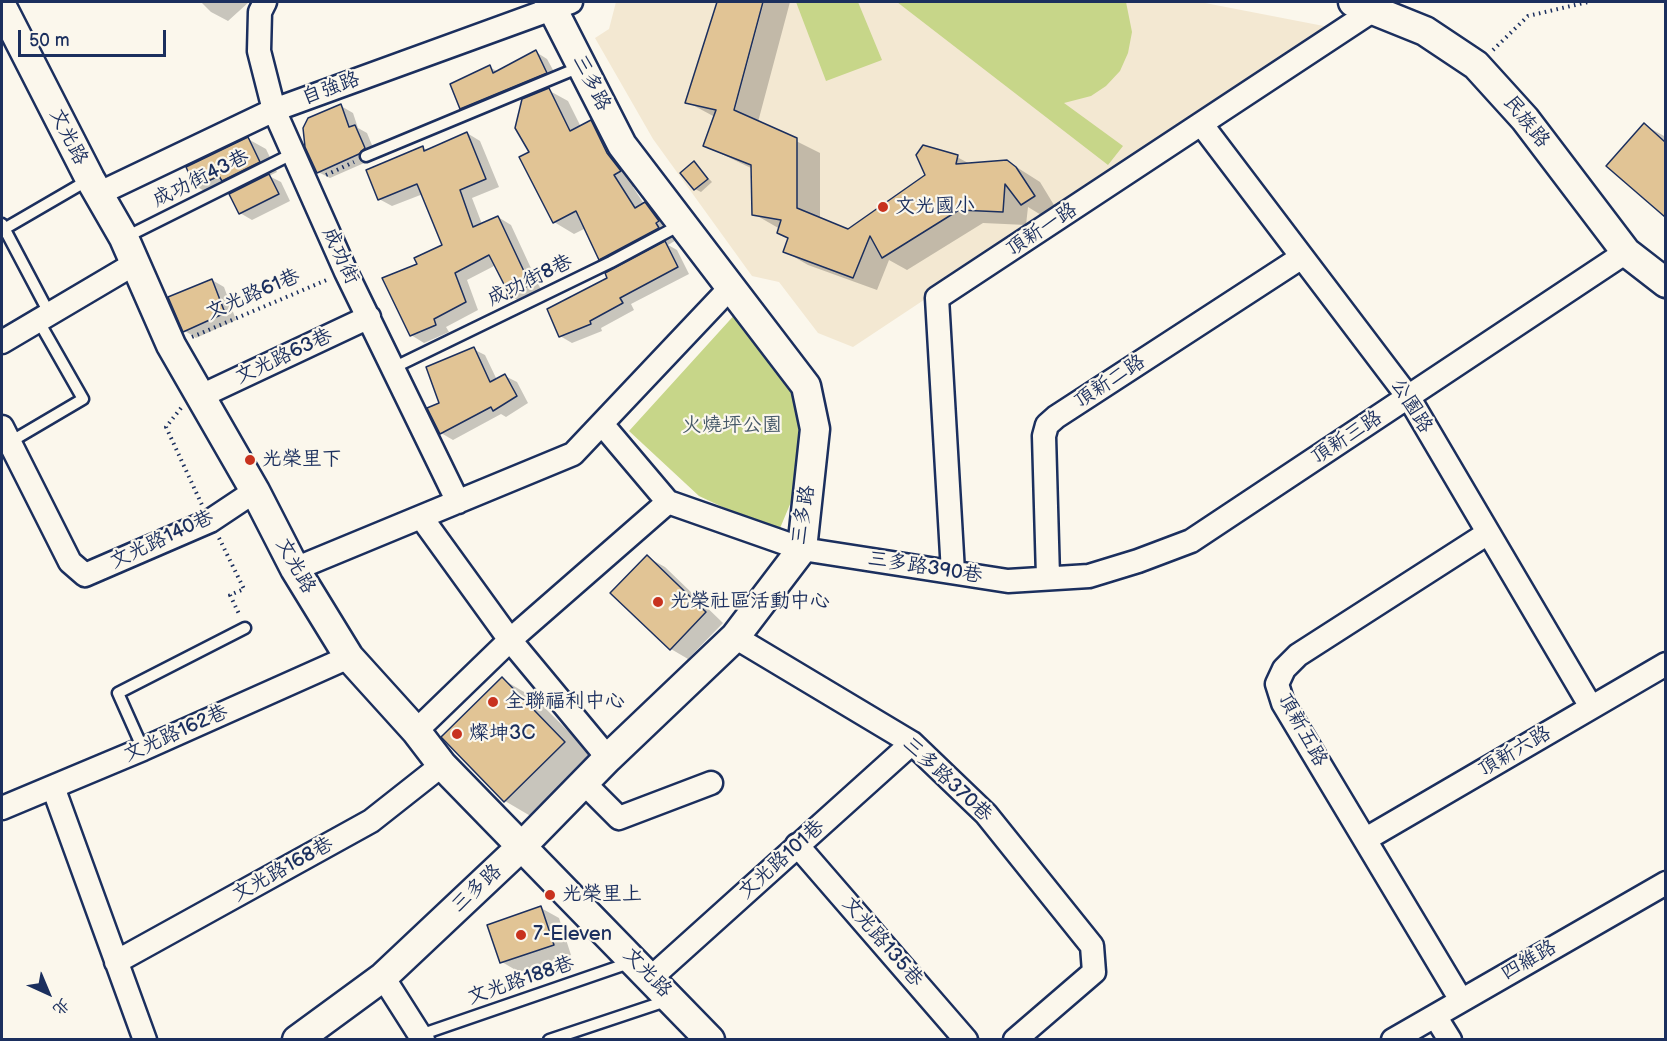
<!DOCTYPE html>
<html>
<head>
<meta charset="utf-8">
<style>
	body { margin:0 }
	#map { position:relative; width:1667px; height:1041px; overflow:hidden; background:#fbf7ec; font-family:"Balsamiq Sans","LXGW WenKai TC",sans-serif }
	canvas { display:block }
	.frame { position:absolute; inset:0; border:3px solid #1b2f5e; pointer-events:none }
	.north { position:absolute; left:18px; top:963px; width:60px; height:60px; -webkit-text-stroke:4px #fbf7ec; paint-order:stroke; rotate:136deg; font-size:16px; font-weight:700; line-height:24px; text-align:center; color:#1b2f5e }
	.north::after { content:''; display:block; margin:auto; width:21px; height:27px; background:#1b2f5e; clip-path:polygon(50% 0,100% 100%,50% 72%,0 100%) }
	.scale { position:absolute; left:18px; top:30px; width:148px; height:27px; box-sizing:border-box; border:3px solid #1b2f5e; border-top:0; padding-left:8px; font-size:18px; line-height:21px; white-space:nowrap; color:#1b2f5e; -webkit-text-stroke:4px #fbf7ec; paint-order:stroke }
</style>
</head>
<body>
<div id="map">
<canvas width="1667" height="1041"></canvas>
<div class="frame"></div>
<div class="north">北</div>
<div class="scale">50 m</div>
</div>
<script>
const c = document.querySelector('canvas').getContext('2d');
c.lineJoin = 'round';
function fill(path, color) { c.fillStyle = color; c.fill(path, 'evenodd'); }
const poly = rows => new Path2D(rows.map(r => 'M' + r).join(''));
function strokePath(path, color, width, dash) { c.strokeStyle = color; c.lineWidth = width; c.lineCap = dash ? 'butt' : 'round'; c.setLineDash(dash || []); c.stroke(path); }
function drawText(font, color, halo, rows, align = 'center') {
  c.font = font + ' "Balsamiq Sans","LXGW WenKai TC",sans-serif'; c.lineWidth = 4.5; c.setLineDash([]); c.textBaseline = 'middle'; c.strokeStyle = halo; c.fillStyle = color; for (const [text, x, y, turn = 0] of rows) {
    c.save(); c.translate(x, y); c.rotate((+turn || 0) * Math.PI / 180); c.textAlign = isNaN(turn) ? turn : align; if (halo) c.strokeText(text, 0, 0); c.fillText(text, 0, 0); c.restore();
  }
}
const built = poly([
	[616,2,1200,2,1334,28,853,347,818,333,779,282,752,276,653,139,595,38,609,29]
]);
const green = poly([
	[796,2,858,2,882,60,826,81],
	[897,2,1126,2,1132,32,1128,53,1120,71,1106,86,1091,96,1064,103,1123,146,1108,165],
	[738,311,785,373,810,423,796,490,778,533,699,496,629,431]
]);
const shadow = poly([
	[201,2,249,2,228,21,211,12],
	[719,2,761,2,730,117,733,117,764,2,790,2,758,122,820,153,820,219,848,231,957,157,970,164,1007,161,1040,182,1057,210,1046,218,1028,207,1026,225,983,223,907,270,889,260,877,290,808,265,784,251,789,238,780,229,754,214,753,169,705,146,715,117,687,102],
	[536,52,547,59,558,79,473,115,461,108,490,67,498,72],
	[548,90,568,101,581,127,591,122,611,134,640,183,633,187,644,204,665,216,678,239,668,245,677,250,689,274,631,304,634,310,601,328,602,331,572,343,560,336,617,269,600,259,586,228,574,234,554,222,531,153],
	[341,106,353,113,358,128,367,133,376,155,371,160,330,178,318,172],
	[1644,125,1666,137,1666,215,1609,166],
	[467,133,480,141,499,187,472,198,482,224,498,217,511,225,542,292,525,305,513,297,496,265,467,280,478,310,446,327,449,332,424,343,411,335,419,265,444,246,423,194,392,206,379,199,423,148,428,151],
	[248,139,266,149,277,172,269,176,281,182,290,201,252,220,240,213,240,190,235,187,214,197,196,186],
	[694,163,712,182,701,192,695,189],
	[212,280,224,287,236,320,196,338,185,331],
	[473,349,485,355,497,380,505,376,517,382,528,403,506,417,501,414,453,440,441,433,441,404],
	[647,557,665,567,723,623,688,659,671,649],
	[502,679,536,699,599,762,539,821,505,801],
	[541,908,559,918,571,955,519,972,502,962]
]);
const building = poly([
	[717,2,763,2,734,110,797,138,797,208,848,229,925,175,916,155,923,145,958,155,956,164,1007,160,1016,167,1035,196,1021,205,1005,184,1003,212,959,210,882,258,870,236,853,278,783,252,788,238,777,233,781,220,752,215,751,165,703,146,716,110,685,103,717,2],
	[536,50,547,73,460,109,450,84,490,65,493,73,536,50],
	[549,88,570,131,591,120,607,153,621,171,614,175,635,208,645,202,659,221,656,223,659,228,599,260,576,211,553,223,519,157,529,152,515,128,522,99,549,88],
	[341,104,349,127,355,125,365,148,359,154,317,173,305,147,303,128,308,118,341,104],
	[1644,123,1665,142,1665,217,1606,166,1644,123],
	[467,132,486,179,460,190,473,227,498,216,530,284,511,298,489,255,455,273,466,302,434,319,436,325,410,336,382,278,417,264,414,258,442,245,417,184,378,200,366,170,423,146,424,151,467,132],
	[248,137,260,162,222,181,219,176,195,187,186,167,248,137],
	[694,161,708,179,694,190,680,173,694,161],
	[269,174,279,194,239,214,229,194,269,174],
	[665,241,678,267,620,298,623,303,590,321,591,324,559,337,547,309,607,278,605,273,665,241],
	[212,279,225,313,183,332,168,297,212,279],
	[474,347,490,382,505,374,517,396,493,411,491,407,440,434,427,408,439,403,426,367,474,347],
	[647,555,706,612,670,650,610,593,647,555],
	[502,677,565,742,504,802,441,737,502,677],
	[541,906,554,945,500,963,487,925,541,906]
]);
const path = poly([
	[1493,50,1528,16,1588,2],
	[326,175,354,162],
	[192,337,329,279],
	[181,408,166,427,202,505],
	[219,538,244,589,230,595,240,616]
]);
const service = poly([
	[366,156,580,67],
	[2,224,49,313],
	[4,229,90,179],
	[126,237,294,153],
	[393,368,611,262,680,225],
	[10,442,83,399,38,320],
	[143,749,118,693,245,628],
	[420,1035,632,962],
	[549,1040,669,1000]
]);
const minor = poly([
	[265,2,260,12,259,51,274,110,346,272,458,502],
	[1202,125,1409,398,1591,707],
	[98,194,274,110,571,2],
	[2,342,134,264],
	[199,397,369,317],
	[602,424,668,502,802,549,1008,581,1089,576,1138,561,1191,541,1626,252],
	[2,427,70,562,85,575,210,521,255,491],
	[421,517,510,640,608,758],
	[295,569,573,454,730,288],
	[953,572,937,298,1375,9],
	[1048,577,1044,436,1047,425,1056,417,1302,257],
	[735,637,912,743,986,814,1092,946,1094,972,1015,1040],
	[416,731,510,640,668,502],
	[584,783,619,818,711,783],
	[53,787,145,1040],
	[2,808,143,749,349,657],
	[1366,839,1666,664],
	[797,845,966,1040],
	[116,962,371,821,442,765],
	[383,977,423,1040],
	[652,977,912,743],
	[1461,1000,1283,703,1277,684,1284,669,1298,655,1488,533],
	[1435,1016,1450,1040],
	[1393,1040,1666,883]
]);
const tertiary = poly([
	[1353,2,1425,31,1476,65,1525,119,1626,252,1666,283],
	[2,7,90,179,124,238,171,345,255,491,295,569,349,657,416,731,442,765,710,1040],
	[297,1040,383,977,521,847,608,758,735,637,802,549,815,429,806,386,622,145,549,2]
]);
const markers = [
	[883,207,6,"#c8321e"],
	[250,460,6,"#c8321e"],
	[658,602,6,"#c8321e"],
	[493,702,6,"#c8321e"],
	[457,734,6,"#c8321e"],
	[550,895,6,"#c8321e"],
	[521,935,6,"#c8321e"]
];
const streetNames = [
	["三多路",591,83,63],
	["自強路",331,89,-20],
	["民族路",1526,122,51],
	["文光路",68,137,63],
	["成功街43巷",201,179,-26],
	["頂新一路",1042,230,-33],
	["成功街",340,256,65],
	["成功街8巷",530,281,-26],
	["文光路61巷",253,295,-23],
	["文光路63巷",284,357,-25],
	["頂新二路",1110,382,-33],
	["公園路",1411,406,58],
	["頂新三路",1347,438,-33],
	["三多路",804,515,-81],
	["文光路140巷",162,540,-25],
	["文光路",295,566,61],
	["三多路390巷",925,568,9],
	["頂新五路",1302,730,61],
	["文光路162巷",176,734,-24],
	["頂新六路",1515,752,-30],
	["三多路370巷",947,780,43],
	["文光路101巷",782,860,-42],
	["文光路168巷",283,870,-29],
	["三多路",477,889,-43],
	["文光路135巷",882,942,49],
	["四維路",1529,961,-30],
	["文光路",647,973,46],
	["文光路188巷",521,981,-19]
];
const poiNames = [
	["文光國小",895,207],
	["光榮里下",262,460],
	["光榮社區活動中心",670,602],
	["全聯福利中心",505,702],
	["燦坤3C",469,734],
	["光榮里上",562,895],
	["7-Eleven",533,935]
];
const parkNames = [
	["火燒坪公園",732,426]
];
fill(built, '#f3e8d2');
fill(green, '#c7d689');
fill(shadow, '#0003');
fill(building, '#e1c495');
strokePath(building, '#1b2f5e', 1.5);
strokePath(service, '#1b2f5e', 15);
strokePath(minor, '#1b2f5e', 27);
strokePath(tertiary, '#1b2f5e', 33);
strokePath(path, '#1b2f5e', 4, [1.5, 4.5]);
strokePath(service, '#fbf7ec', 10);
strokePath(minor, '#fbf7ec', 22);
strokePath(tertiary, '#fbf7ec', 28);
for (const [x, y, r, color] of markers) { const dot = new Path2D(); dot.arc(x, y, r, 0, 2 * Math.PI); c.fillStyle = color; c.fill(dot); strokePath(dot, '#fbf7ec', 2); }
drawText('20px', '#1b2f5e', '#fbf7ec', streetNames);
drawText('20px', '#1b2f5e', '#fbf7ec', poiNames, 'left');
drawText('20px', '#465969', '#fbf7ec', parkNames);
</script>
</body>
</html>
